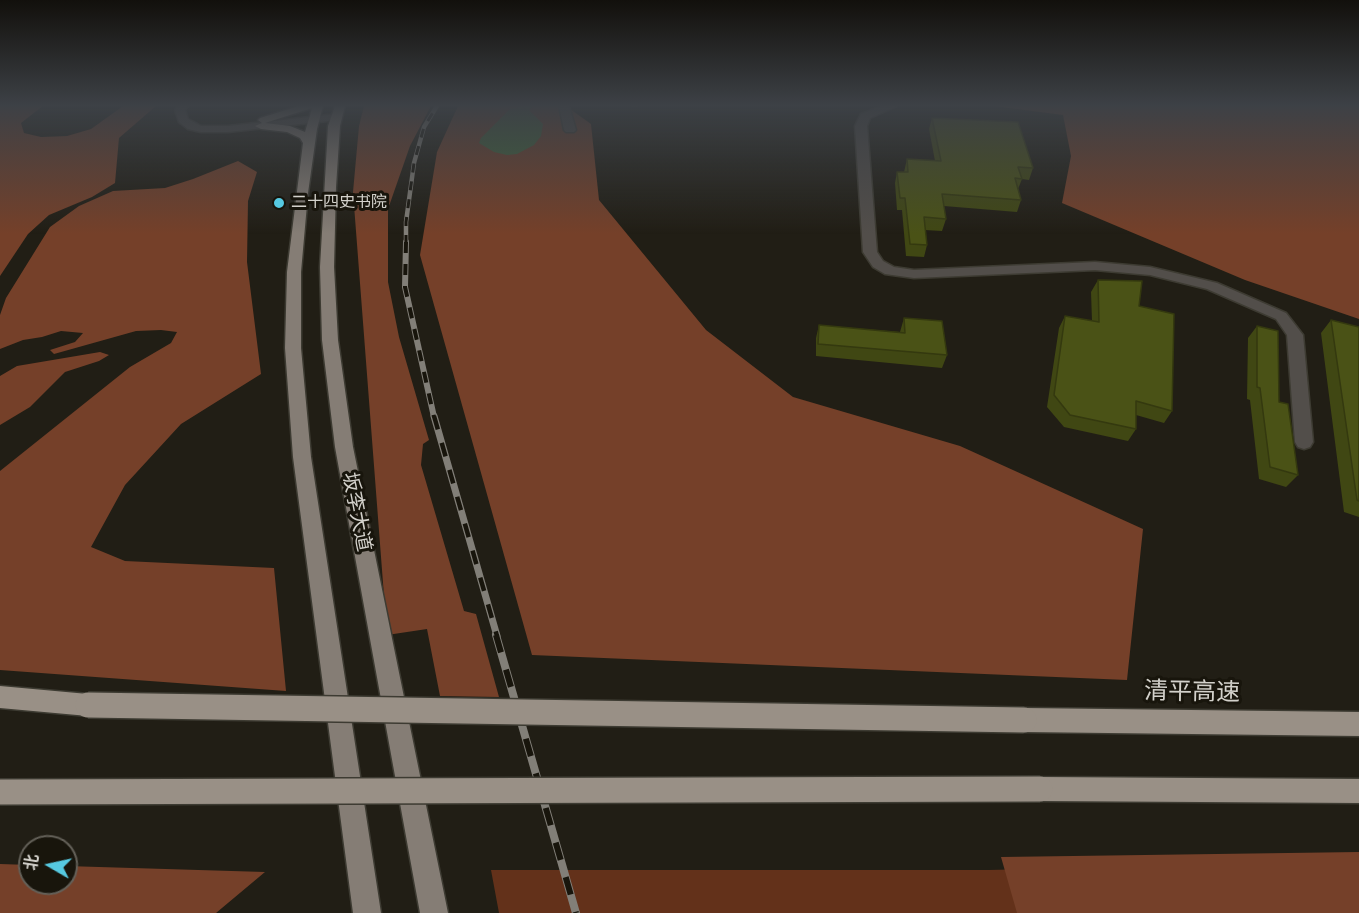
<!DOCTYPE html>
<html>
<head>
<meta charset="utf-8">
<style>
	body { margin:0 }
	#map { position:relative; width:1359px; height:913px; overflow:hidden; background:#211e15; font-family:"Varela Round","Noto Sans SC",sans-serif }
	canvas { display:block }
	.north { position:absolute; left:18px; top:835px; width:60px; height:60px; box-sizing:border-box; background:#18150c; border:2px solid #636058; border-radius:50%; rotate:279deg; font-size:16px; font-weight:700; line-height:24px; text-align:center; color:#d3d1cb }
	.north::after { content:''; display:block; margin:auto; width:21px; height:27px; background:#56c9e1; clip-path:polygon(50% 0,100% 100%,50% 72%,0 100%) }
</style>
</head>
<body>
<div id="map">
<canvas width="1359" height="913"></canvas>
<div class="north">北</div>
</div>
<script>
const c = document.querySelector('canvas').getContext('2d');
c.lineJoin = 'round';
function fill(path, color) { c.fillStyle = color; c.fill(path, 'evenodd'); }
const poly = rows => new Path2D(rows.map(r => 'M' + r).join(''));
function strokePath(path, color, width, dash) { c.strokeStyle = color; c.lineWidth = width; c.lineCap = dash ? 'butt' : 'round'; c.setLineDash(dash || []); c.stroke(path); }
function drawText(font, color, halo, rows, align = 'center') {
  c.font = font + ' "Varela Round","Noto Sans SC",sans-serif'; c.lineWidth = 6; c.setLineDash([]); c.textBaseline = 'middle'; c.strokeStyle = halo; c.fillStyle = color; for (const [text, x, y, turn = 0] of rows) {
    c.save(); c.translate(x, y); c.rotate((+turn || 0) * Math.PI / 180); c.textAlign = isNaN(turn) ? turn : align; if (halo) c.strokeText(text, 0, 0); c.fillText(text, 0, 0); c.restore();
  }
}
const green = poly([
	[1359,862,1359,913,499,913,491,870,988,870]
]);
const forest = poly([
	[0,106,43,106,21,123,24,133,41,137,67,136,91,129,123,106,156,106,119,138,115,183,92,197,49,215,28,234,0,276],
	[364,106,431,106,410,146,388,209,388,282,399,337,429,440,423,444,421,465,464,611,476,614,499,697,440,696,427,629,387,635,353,192,359,126],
	[458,106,566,106,591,124,599,200,706,330,793,397,960,446,1143,529,1127,680,532,655,420,255,437,152],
	[993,106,1359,106,1359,319,1245,280,1062,203,1071,156,1063,115],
	[238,161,257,172,248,201,247,262,261,374,181,424,125,485,91,547,125,561,274,568,286,691,0,670,0,471,130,367,171,343,177,332,161,330,136,331,54,354,50,350,75,342,83,333,61,331,42,337,23,340,0,349,0,315,6,298,50,227,79,206,113,191,165,188,193,179],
	[100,352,109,355,99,361,65,372,30,407,0,425,0,376,17,366],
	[1359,852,1359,913,1017,913,1001,857],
	[0,864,30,865,30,883,66,883,66,866,265,872,216,913,0,913]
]);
const water = poly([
	[524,106,533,106,529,110,543,124,541,136,534,145,517,154,507,155,494,152,479,143,481,138,510,109]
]);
const minor = poly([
	[178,106,188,106,185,110,188,119,201,126,228,126,337,114,342,117,337,120,228,132,201,132,188,129,179,122,175,110,178,106],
	[559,106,569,106,576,130,574,132,566,132,564,130,559,106],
	[882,106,897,106,870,118,867,126,877,252,883,261,894,267,914,270,1095,262,1150,267,1217,283,1286,313,1303,335,1313,442,1310,447,1304,449,1298,447,1295,442,1287,335,1276,319,1207,289,1150,275,1095,270,914,278,885,274,873,267,863,252,855,126,861,114,882,106]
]);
const major = poly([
	[299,106,323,106,317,129,308,193,301,272,301,348,311,457,381,913,353,913,293,457,285,348,287,272,303,143,300,138,287,132,261,129,255,126,262,123,258,120,260,118,299,106],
	[312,108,305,132,290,126,265,123,312,108],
	[335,106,345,106,340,126,336,187,334,267,338,340,353,447,448,913,420,913,335,447,322,340,320,267,328,126,335,106]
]);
const highway = poly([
	[0,686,88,694,96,697,100,705,96,713,88,716,0,708,0,686],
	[1024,708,1359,712,1359,736,1024,732,1016,728,1012,720,1016,712,1024,708],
	[1040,777,1359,779,1359,803,1040,801,1031,798,1028,789,1031,780,1040,777]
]);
const railFar3 = poly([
	[406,244,406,222,414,163,424,127,437,106]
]);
const railFar2 = poly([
	[406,242,405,287,434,417]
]);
const railFar1 = poly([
	[434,416,497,636]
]);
const rail = poly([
	[496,635,576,913]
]);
const highwayBridge = poly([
	[88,705,1024,720],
	[0,792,1040,789]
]);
const wall = poly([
	[632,106,651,106,632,107],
	[932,118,1033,168,1029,180,1022,179,1018,189,1021,200,1017,212,944,206,946,219,942,231,925,230,927,245,924,257,906,256,902,210,897,210,895,183,897,172,904,172,907,159,935,161,929,129],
	[1098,280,1139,306,1172,411,1164,423,1136,415,1136,429,1128,441,1064,427,1047,407,1059,328,1065,316,1092,321,1091,292],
	[904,318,947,355,942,368,816,356,816,338,819,325,900,332],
	[1331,320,1359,327,1359,517,1344,512,1321,333],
	[1257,326,1279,402,1298,475,1286,487,1259,479,1250,400,1247,399,1248,338]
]);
const building = poly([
	[932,118,1018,122,1033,168,1018,167,1022,179,1015,178,1021,200,942,194,946,219,924,217,927,245,910,244,905,198,900,198,897,172,908,172,907,159,941,161,932,118],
	[1098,280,1142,281,1139,306,1174,314,1172,411,1136,401,1136,429,1070,415,1054,395,1065,316,1099,322,1098,280],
	[904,318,942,321,947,355,818,344,819,325,905,333,904,318],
	[1331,320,1359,327,1359,501,1357,500,1331,320],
	[1257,326,1278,331,1279,402,1288,404,1298,475,1270,467,1260,388,1257,387,1257,326]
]);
const markers = [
	[279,203,6,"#56c9e1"]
];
const farPoinames = [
	["二十四史书院",291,203]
];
const streetNames = [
	["坂李大道",356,512,79]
];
const nearStreetnames = [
	["清平高速",1192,693,1]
];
fill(green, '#63311a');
fill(forest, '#754029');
fill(water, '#42683c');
strokePath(minor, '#3d3b32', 3);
strokePath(major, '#3d3b32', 3);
strokePath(highway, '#3d3b32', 3);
fill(minor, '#524e4a');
fill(major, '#857d75');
fill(highway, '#999086');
strokePath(railFar3, '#827f78', 4.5);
strokePath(railFar2, '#827f78', 6);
strokePath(railFar1, '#827f78', 7);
strokePath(rail, '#827f78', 8);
strokePath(railFar3, '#18150c', 3, [9]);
strokePath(railFar2, '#18150c', 4, [11]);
strokePath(railFar1, '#18150c', 4.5, [14]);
strokePath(rail, '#18150c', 6, [18]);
strokePath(highwayBridge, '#3d3b32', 28, []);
strokePath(highwayBridge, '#999086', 25);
fill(wall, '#404713');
fill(building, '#4a5216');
strokePath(building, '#34390f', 1.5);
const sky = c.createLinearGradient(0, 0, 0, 234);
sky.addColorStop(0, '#12100c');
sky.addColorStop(0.45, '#3d4146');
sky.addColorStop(1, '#3d414600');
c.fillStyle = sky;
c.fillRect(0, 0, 1359, 234);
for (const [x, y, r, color] of markers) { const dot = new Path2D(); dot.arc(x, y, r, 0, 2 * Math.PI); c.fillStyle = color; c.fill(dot); strokePath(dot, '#18150c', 2); }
drawText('16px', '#d3d1cb', '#18150c', farPoinames, 'left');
drawText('20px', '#d3d1cb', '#18150c', streetNames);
drawText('24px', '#d3d1cb', '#18150c', nearStreetnames);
</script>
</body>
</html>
